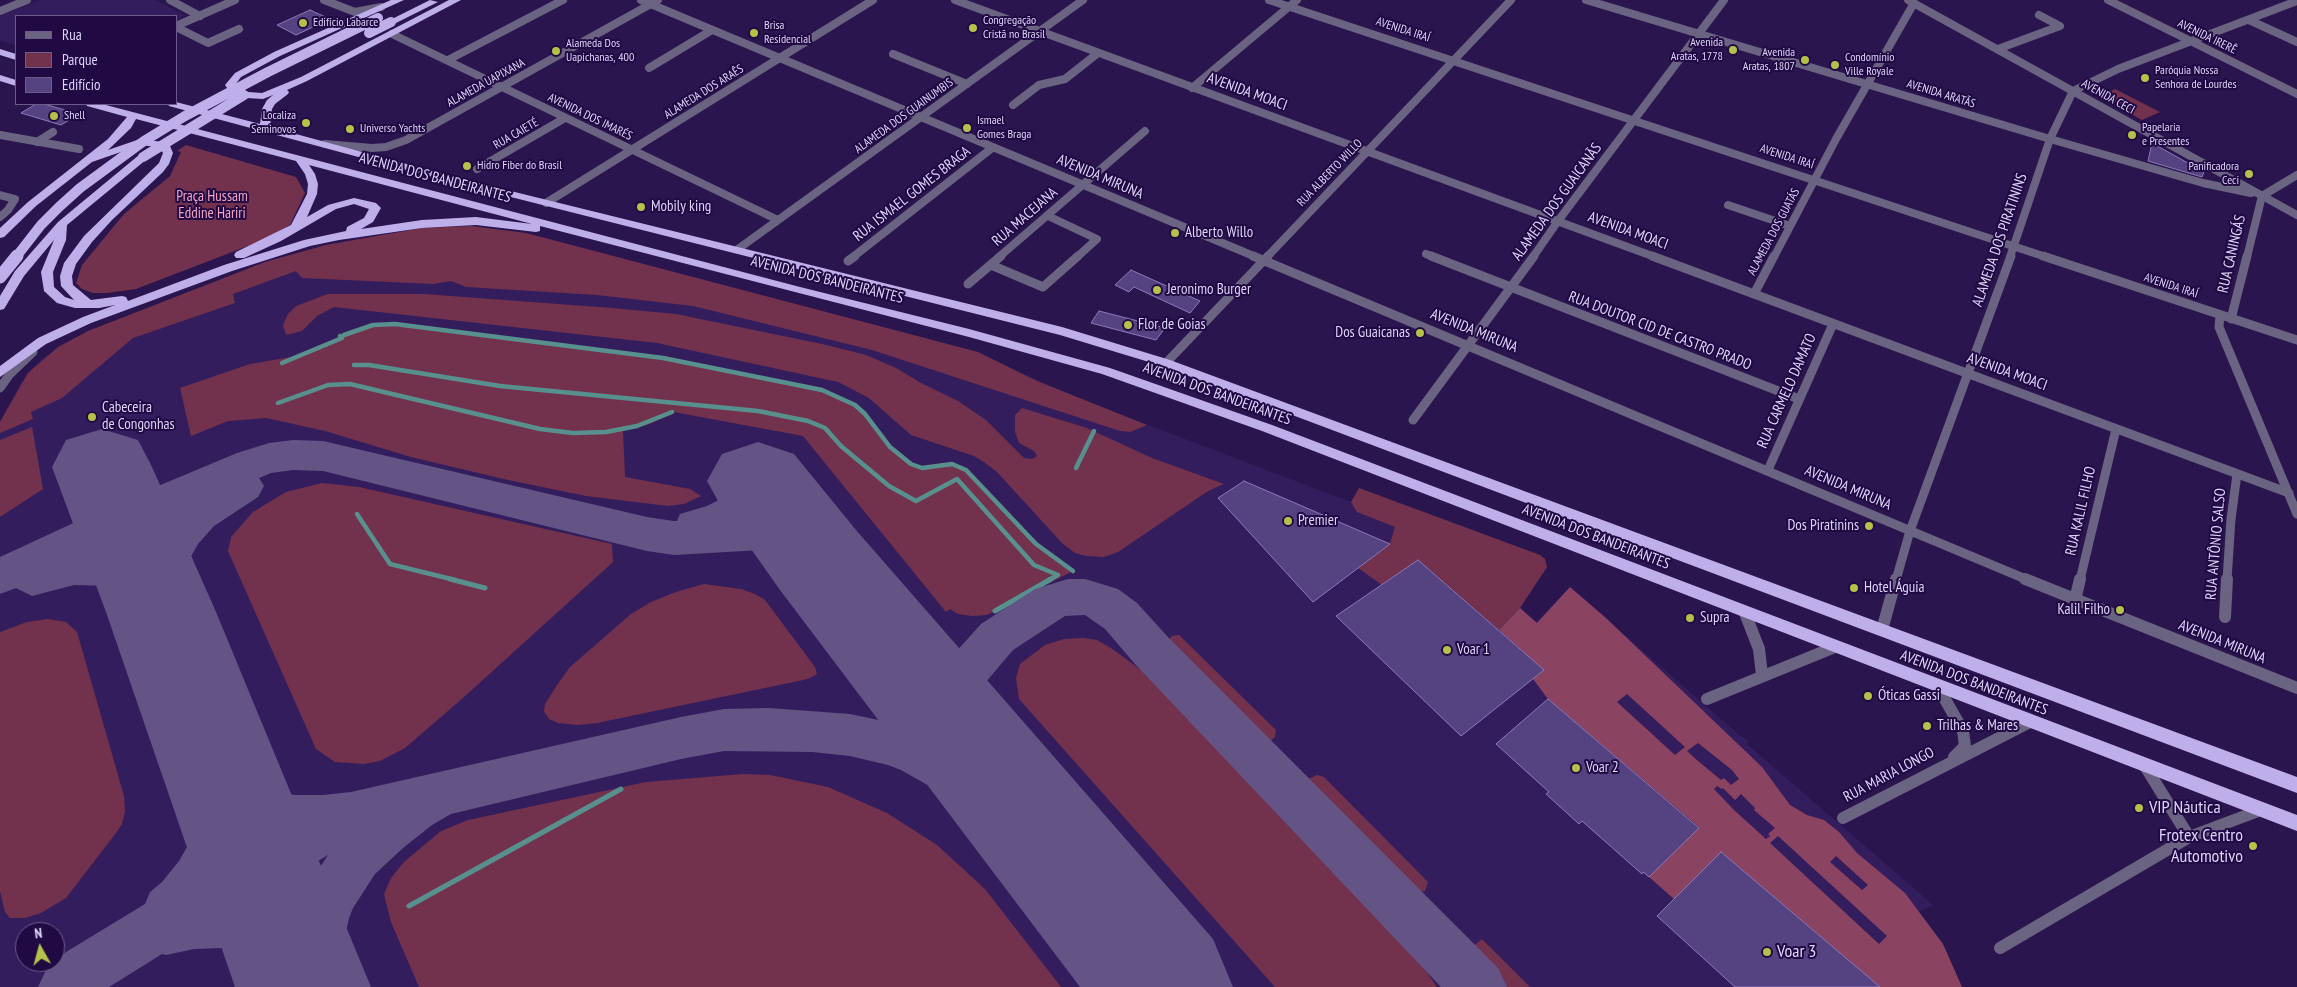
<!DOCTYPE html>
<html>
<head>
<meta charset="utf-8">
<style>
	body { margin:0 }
	#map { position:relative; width:2297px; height:987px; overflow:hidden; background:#2a154f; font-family:"PT Sans Narrow",sans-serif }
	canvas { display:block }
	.legend { position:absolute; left:15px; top:15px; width:162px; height:90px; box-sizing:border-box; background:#210943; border:1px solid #6c5b8c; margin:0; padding:6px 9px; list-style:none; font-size:15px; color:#ddd5fa }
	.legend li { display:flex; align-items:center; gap:10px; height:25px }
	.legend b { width:25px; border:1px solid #6c5b8c }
	.north { position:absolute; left:15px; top:922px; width:50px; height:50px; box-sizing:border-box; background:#210943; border:1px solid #6c5b8c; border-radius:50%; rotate:353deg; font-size:14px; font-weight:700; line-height:20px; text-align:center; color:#ddd5fa }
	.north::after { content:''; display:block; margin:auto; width:18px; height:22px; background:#b4c24a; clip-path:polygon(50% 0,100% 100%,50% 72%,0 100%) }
</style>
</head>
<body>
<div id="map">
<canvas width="2297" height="987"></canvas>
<ul class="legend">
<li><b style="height:6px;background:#6a6381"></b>Rua</li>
<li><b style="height:14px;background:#72324d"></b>Parque</li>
<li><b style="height:14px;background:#554381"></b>Edifício</li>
</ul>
<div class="north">N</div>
</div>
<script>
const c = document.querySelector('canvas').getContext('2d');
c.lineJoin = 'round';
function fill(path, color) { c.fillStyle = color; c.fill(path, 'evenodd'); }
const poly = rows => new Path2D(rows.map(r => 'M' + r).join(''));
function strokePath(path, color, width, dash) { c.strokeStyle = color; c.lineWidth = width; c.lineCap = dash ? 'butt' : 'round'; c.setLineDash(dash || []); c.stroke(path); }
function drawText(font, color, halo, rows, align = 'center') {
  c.font = font + ' "PT Sans Narrow",sans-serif'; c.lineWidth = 4; c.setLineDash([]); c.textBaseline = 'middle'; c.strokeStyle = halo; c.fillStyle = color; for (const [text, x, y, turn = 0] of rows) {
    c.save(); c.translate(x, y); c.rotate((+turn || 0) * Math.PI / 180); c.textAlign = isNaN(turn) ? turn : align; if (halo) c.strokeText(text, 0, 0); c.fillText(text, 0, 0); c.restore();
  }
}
const built = poly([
	[40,0,155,0,184,15,176,21,176,16,16,16,16,45,0,41,0,16],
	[471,226,526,233,978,352,1009,368,1093,404,1351,502,1359,488,1540,555,1545,559,1547,567,1520,607,1536,622,1570,587,1739,735,1749,741,1747,744,1933,905,1901,921,1929,987,0,987,0,422,19,386,28,373,42,359,75,338,265,262,326,245,385,234],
	[25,932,55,932,55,962,25,962]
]);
const green = poly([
	[2115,89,2160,112,2142,120,2098,96],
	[186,145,296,177,305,193,290,225,266,239,136,289,107,293,93,293,82,289,76,283,82,265,124,214,170,176,181,152,177,151],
	[471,226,526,233,978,352,1037,381,1147,425,1130,432,1120,431,872,350,693,306,597,295,466,287,451,281,434,284,302,278,296,271,233,294,235,303,133,338,62,398,31,412,33,419,0,433,0,422,28,373,58,347,88,331,265,262,326,245,422,228],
	[328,294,424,294,612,308,676,314,822,344,866,355,896,368,921,383,958,401,986,420,1024,458,1032,459,1037,456,1034,451,1019,443,1015,432,1015,415,1022,408,1087,428,1152,458,1224,484,1208,491,1118,552,1104,557,1086,556,1075,553,1062,543,997,472,984,462,974,456,911,435,869,398,838,382,657,343,334,307,317,316,302,331,286,335,283,325,288,314,296,306],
	[373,325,394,325,662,358,821,391,854,406,864,415,889,447,910,464,921,469,952,465,965,470,1035,544,1071,572,987,615,972,616,958,614,950,609,946,612,803,436,674,412,650,424,623,431,625,477,690,489,701,496,684,504,668,506,586,496,508,480,411,457,325,431,266,418,228,421,191,436,180,388,250,364,291,357],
	[32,427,43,489,0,517,0,440],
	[322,483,359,487,612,544,613,562,464,697,405,748,380,761,364,764,335,762,316,749,228,551,231,537,253,512,286,492],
	[1359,488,1540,555,1545,559,1547,567,1520,608,1499,630,1418,560,1382,585,1358,568,1390,544,1395,527,1357,512,1351,502],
	[704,584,741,589,755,594,765,600,815,667,817,674,808,679,597,723,578,725,558,723,549,719,544,711,545,704,557,685,570,667,631,614,651,602,676,592],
	[48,619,66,622,77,632,124,796,125,811,122,824,116,833,66,898,41,913,25,918,10,918,5,912,0,891,0,632,27,622],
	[1179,635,1276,730,1275,737,1268,743,1257,741,1168,652,1167,643,1172,636],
	[1084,638,1097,640,1114,650,1182,701,1262,778,1391,920,1437,987,1275,987,1019,699,1016,678,1020,664,1045,645,1064,639],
	[743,774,770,775,828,787,887,813,937,845,985,889,1061,987,419,987,391,922,384,894,391,878,404,862,441,831,468,820,646,782],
	[1317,775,1324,777,1428,882,1425,891,1413,893,1401,885,1307,790,1306,780],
	[1482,939,1530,987,1496,987,1473,963,1470,949]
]);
const forest = poly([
	[1570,587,1606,618,1762,767,1790,805,1807,815,1824,820,1839,832,1857,853,1905,893,1943,944,1962,987,1880,987,1721,852,1674,899,1649,877,1699,827,1548,699,1533,679,1544,670,1499,630,1520,608,1537,623],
	[1627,694,1685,747,1675,755,1617,702],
	[1698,743,1732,770,1739,779,1731,785,1724,778,1721,780,1698,761,1687,751],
	[1717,786,1722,789,1723,788,1735,800,1741,794,1755,808,1754,810,1775,828,1768,834,1770,836,1766,839,1734,810,1714,789],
	[1778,836,1887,936,1879,944,1770,843],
	[1836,856,1868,885,1862,890,1830,862]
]);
const streamFar1 = poly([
	[344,335,373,325,395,324,663,358,822,390,855,405,865,414,890,447,911,464,922,468,952,464,966,470,1036,544,1073,571],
	[282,363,342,338,340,336],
	[354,365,369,365,500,386,758,411,808,421,825,428,841,446,889,486,916,501,957,479,1034,565,1058,575],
	[278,403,328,385,350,384,540,429,573,433,606,432,637,426,672,412],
	[1076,468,1094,431],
	[357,514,390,564,455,580],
	[1049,580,1058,575]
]);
const stream = poly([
	[450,579,485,588],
	[995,611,1051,579],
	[409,906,621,789]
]);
const taxiway = poly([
	[293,440,323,441,647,517,674,521,677,521,680,514,707,506,753,482,768,477,783,482,789,493,783,504,760,516,806,531,833,548,840,560,833,572,818,577,803,572,776,555,761,550,674,555,647,551,323,471,293,470,271,473,259,478,264,486,258,497,214,526,198,544,185,567,182,580,183,612,177,625,161,630,145,625,139,612,139,601,110,586,74,585,32,596,16,588,0,594,0,557,108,507,237,453,269,443,293,440],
	[173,515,156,537,143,563,117,553,96,551,173,515],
	[1068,579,1085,579,1118,589,1137,603,1167,636,1498,968,1507,987,1441,987,1135,664,1105,629,1085,615,1065,616,1013,650,985,683,982,695,985,728,992,744,985,759,977,762,1011,780,1059,818,1066,835,1059,852,1041,859,1023,852,975,812,901,770,888,765,850,756,812,752,724,751,681,759,451,814,432,825,403,848,375,874,353,908,349,918,334,987,276,987,246,953,223,948,194,949,166,955,162,954,109,987,38,987,47,968,66,952,145,904,150,892,162,882,179,861,191,840,200,812,203,784,195,766,202,750,219,744,236,750,247,769,261,782,274,790,294,795,323,795,351,792,681,717,724,709,769,708,850,714,888,722,944,744,937,730,936,695,940,676,947,662,981,624,1035,589,1068,579],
	[246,827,267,835,237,852,244,834,246,827],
	[328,855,317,872,304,897,294,926,284,915,251,901,328,855]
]);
const runway = poly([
	[102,429,138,440,152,467,216,612,371,987,235,987,106,612,52,467,66,440,102,429],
	[758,442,794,454,856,530,1213,939,1233,987,1080,987,780,590,722,508,707,481,722,454,758,442]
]);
const building = poly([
	[310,10,330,19,296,35,277,25,310,10],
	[36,104,44,104,79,114,61,125,21,113,36,104],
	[2152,143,2204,172,2202,177,2148,161,2152,143],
	[1131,270,1200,301,1190,313,1134,287,1129,292,1115,285,1131,270],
	[1099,311,1165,328,1156,340,1091,323,1099,311],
	[1244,481,1390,544,1313,602,1218,498,1244,481],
	[1418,560,1544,670,1461,736,1336,616,1418,560],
	[1548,699,1699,828,1649,877,1643,872,1642,874,1582,821,1579,824,1546,794,1549,792,1496,744,1548,699],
	[1721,852,1880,987,1735,987,1657,916,1721,852]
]);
const minorFar2 = poly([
	[170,0,200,16],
	[324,0,355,12,381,7],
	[641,0,1256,257],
	[955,0,1655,257],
	[1269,0,2046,257],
	[1586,0,2050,139,2010,257],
	[2108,0,2297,94],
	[0,11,27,0],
	[2249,20,2297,42],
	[176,26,235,0],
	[176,27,208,43,239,29],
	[392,34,778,220],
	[1998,49,2060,26,2039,15],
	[893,54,967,84],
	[448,60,563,0],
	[649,68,712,30],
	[1192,88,1297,0],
	[2073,91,2118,69,2297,1],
	[1013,105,1039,85,1065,79,1098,53],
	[0,135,79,149],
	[37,142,53,132],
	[325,144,372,148,386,147,406,140,658,0],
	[477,169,565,118],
	[0,195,15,199,8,210,0,217],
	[546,203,873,0],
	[1728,205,1790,226],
	[1048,216,1097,239,1077,257],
	[738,249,1083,0],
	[1426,254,1434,257],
	[853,257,992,148],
	[999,257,1145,131],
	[1267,257,1511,0],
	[1533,257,1558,221,1724,0],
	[1774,257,1836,139,1914,3],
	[2247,257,2262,196]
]);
const minorFar1 = poly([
	[1253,256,2028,580],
	[1431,256,1799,399],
	[1652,256,2289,493],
	[2043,256,2297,340],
	[848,261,855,256],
	[991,265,1043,287,1078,256],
	[968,284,1001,256],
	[1754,294,1774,256],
	[2220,315,2219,327,2297,514],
	[2231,319,2247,256],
	[1166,363,1268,256],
	[0,388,10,374,33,352],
	[1413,420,1534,256],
	[1768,470,1833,324],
	[1896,580,1910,531,2011,256],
	[2080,580,2116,429],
	[2227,580,2231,519,2237,474]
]);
const minor = poly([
	[2025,579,2297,688],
	[2075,600,2080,579],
	[1745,613,1759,649,1762,675],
	[2225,617,2227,579],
	[1882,630,1896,579],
	[1938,687,1963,731,1965,746,1954,757],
	[1707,699,1835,647],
	[2145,766,2189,837],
	[1843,818,2030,722],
	[2000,948,2189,837,2261,810]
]);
const tertiary = poly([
	[1908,0,2297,215],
	[2073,91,2050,139,2203,183,2251,193],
	[2262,196,2297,175]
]);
const trunk = poly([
	[391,0,404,0,280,56,241,77,235,85,248,92,262,93,301,77,449,0,461,0,307,81,287,90,289,92,288,94,275,104,272,109,270,127,462,179,1062,327,1170,360,2297,777,2297,793,1162,366,1060,335,455,183,169,106,168,104,176,104,176,102,260,124,262,109,267,100,273,95,263,99,246,98,229,91,225,85,235,73,274,52,391,0],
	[430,0,438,2,394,24,386,22,430,0],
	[0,49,16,54,16,60,0,55,0,49],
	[0,75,16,80,16,86,0,81,0,75],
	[86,104,102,104,800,287,969,329,1110,368,1272,425,2297,815,2297,831,1262,431,1102,374,969,337,540,226,540,231,536,232,476,225,422,228,339,240,310,246,232,271,91,323,46,344,0,377,0,366,38,338,83,317,115,305,99,308,75,308,57,303,44,291,41,272,54,240,24,276,4,309,0,310,0,296,15,271,58,222,139,155,147,155,147,159,67,225,66,240,53,272,54,287,65,297,74,300,61,286,60,276,64,263,84,236,159,163,163,153,161,150,156,147,141,145,92,162,36,206,4,237,0,238,0,228,28,202,108,139,127,117,87,106,86,104],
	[136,119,296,161,305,174,308,184,307,194,291,225,236,252,234,255,236,258,244,258,281,241,336,209,354,204,369,209,364,218,347,227,346,231,304,240,224,265,128,301,126,297,122,296,91,300,73,285,72,276,76,264,92,242,112,220,163,172,169,164,173,153,170,146,163,142,140,139,108,150,131,128,136,119],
	[309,165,532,224,476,217,422,220,361,229,373,222,381,208,376,203,354,198,328,205,307,217,317,194,318,184,315,174,309,165]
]);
const trunkBridgeFar1 = poly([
	[369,33,391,22],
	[143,157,244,95],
	[16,257,41,225,59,207,80,188,144,141,185,116,268,72,378,18]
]);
const trunkBridge = poly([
	[0,277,17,256]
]);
const markers = [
	[303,23,5,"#b4c24a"],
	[973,28,5,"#b4c24a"],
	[754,33,5,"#b4c24a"],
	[1733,50,5,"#b4c24a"],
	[556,51,5,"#b4c24a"],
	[1805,60,5,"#b4c24a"],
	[1835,65,5,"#b4c24a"],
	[2145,78,5,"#b4c24a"],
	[54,116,5,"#b4c24a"],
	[306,123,5,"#b4c24a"],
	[967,128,5,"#b4c24a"],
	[350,129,5,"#b4c24a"],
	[2132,135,5,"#b4c24a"],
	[467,166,5,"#b4c24a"],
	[2249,174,5,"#b4c24a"],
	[641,207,5,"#b4c24a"],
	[1175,233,5,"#b4c24a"],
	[1157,290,5,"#b4c24a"],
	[1128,325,5,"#b4c24a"],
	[1420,333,5,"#b4c24a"],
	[92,417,5,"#b4c24a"],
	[1288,521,5,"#b4c24a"],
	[1869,526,5,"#b4c24a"],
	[1854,588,5,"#b4c24a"],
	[2120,610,5,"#b4c24a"],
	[1690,618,5,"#b4c24a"],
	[1447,650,5,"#b4c24a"],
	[1868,696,5,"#b4c24a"],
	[1927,726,5,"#b4c24a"],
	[1576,768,5,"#b4c24a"],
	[2139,808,5,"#b4c24a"],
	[2253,846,5,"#b4c24a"],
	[1767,952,5,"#b4c24a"]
];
const farPoinames = [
	["Congregação",983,21],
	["Cristã no Brasil",983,35],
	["Edifício Labarce",313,23],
	["Brisa",764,26],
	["Residencial",764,40],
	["Avenida",1723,43,"right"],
	["Aratas, 1778",1723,57,"right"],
	["Alameda Dos",566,44],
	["Uapichanas, 400",566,58],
	["Avenida",1795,53,"right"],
	["Aratas, 1807",1795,67,"right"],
	["Condomínio",1845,58],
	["Ville Royale",1845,72],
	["Paróquia Nossa",2155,71],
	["Senhora de Lourdes",2155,85],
	["Shell",64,116],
	["Localiza",296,116,"right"],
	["Seminovos",296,130,"right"],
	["Ismael",977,121],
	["Gomes Braga",977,135],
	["Papelaria",2142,128],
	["e Presentes",2142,142],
	["Universo Yachts",360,129],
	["Hidro Fiber do Brasil",477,166],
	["Panificadora",2239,167,"right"],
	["Ceci",2239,181,"right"]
];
const farStreetnames = [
	["AVENIDA IRAÍ",1403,30,18],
	["AVENIDA IRERÊ",2207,37,26],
	["ALAMEDA UAPIXANA",486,83,-29],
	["ALAMEDA DOS ARAÊS",704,92,-32],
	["AVENIDA ARATÃS",1941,94,17],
	["AVENIDA CECI",2108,97,29],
	["ALAMEDA DOS GUAINUMBIS",904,116,-36],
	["AVENIDA DOS IMARÉS",590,117,26],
	["RUA CAIETÉ",516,134,-30],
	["AVENIDA IRAÍ",1787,157,18],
	["RUA ALBERTO WILLO",1330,173,-46],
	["ALAMEDA DOS GUATÁS",1774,232,-62],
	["AVENIDA IRAÍ",2171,286,18]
];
const streetNames = [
	["AVENIDA MOACI",1247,92,20],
	["AVENIDA MIRUNA",1100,177,23],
	["AVENIDA DOS BANDEIRANTES",435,178,15],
	["RUA ISMAEL GOMES BRAGA",912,194,-38],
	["ALAMEDA DOS GUAICANÃS",1557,202,-54],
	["RUA MACEJANA",1025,217,-41],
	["AVENIDA MOACI",1628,231,20],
	["ALAMEDA DOS PIRATININS",2000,240,-71],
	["RUA CANINGÁS",2232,254,-77],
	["AVENIDA DOS BANDEIRANTES",827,280,14],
	["AVENIDA MIRUNA",1474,331,22],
	["RUA DOUTOR CID DE CASTRO PRADO",1660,331,21],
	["AVENIDA MOACI",2007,372,20],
	["RUA CARMELO DAMATO",1787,391,-66],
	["AVENIDA DOS BANDEIRANTES",1217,394,20],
	["AVENIDA MIRUNA",1848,488,23],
	["RUA KALIL FILHO",2081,511,-77],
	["AVENIDA DOS BANDEIRANTES",1596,537,21],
	["RUA ANTÔNIO SALSO",2216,544,-85],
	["AVENIDA MIRUNA",2222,642,22],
	["AVENIDA DOS BANDEIRANTES",1974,683,21],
	["RUA MARIA LONGO",1889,775,-28]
];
const parkNames = [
	["Praça Hussam",212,197],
	["Eddine Hariri",212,214]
];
const poiNames = [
	["Mobily king",651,207],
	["Alberto Willo",1185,233],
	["Jeronimo Burger",1167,290],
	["Flor de Goias",1138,325],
	["Dos Guaicanas",1410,333,"right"],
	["Cabeceira",102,408],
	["de Congonhas",102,425],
	["Premier",1298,521],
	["Dos Piratinins",1859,526,"right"],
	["Hotel Águia",1864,588],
	["Kalil Filho",2110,610,"right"],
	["Supra",1700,618],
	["Voar 1",1457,650],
	["Óticas Gassi",1878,696],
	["Trilhas & Mares",1937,726],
	["Voar 2",1586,768]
];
const nearPoinames = [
	["VIP Náutica",2149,808],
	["Frotex Centro",2243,836,"right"],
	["Automotivo",2243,857,"right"],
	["Voar 3",1777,952]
];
fill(built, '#341d5d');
fill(green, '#72324d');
fill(forest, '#8a4361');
strokePath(streamFar1, '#58908e', 4.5);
strokePath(stream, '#58908e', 5);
fill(taxiway, '#645486');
fill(runway, '#645486');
fill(building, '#554381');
strokePath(building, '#8b79bc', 1);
strokePath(minorFar2, '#6a6381', 8);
strokePath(minorFar1, '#6a6381', 9);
strokePath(minor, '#6a6381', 12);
strokePath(tertiary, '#6a6381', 8);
fill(trunk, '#beafeb');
strokePath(trunkBridgeFar1, '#beafeb', 10);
strokePath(trunkBridge, '#beafeb', 13);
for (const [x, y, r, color] of markers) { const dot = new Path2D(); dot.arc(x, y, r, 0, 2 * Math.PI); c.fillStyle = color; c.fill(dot); strokePath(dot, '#210943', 2); }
drawText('12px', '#ddd5fa', '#210943', farPoinames, 'left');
drawText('12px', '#ddd5fa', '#210943', farStreetnames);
drawText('15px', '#ddd5fa', '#210943', streetNames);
drawText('15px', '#f6a2c2', '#210943', parkNames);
drawText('15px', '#ddd5fa', '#210943', poiNames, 'left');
drawText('18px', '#ddd5fa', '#210943', nearPoinames, 'left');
</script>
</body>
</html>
